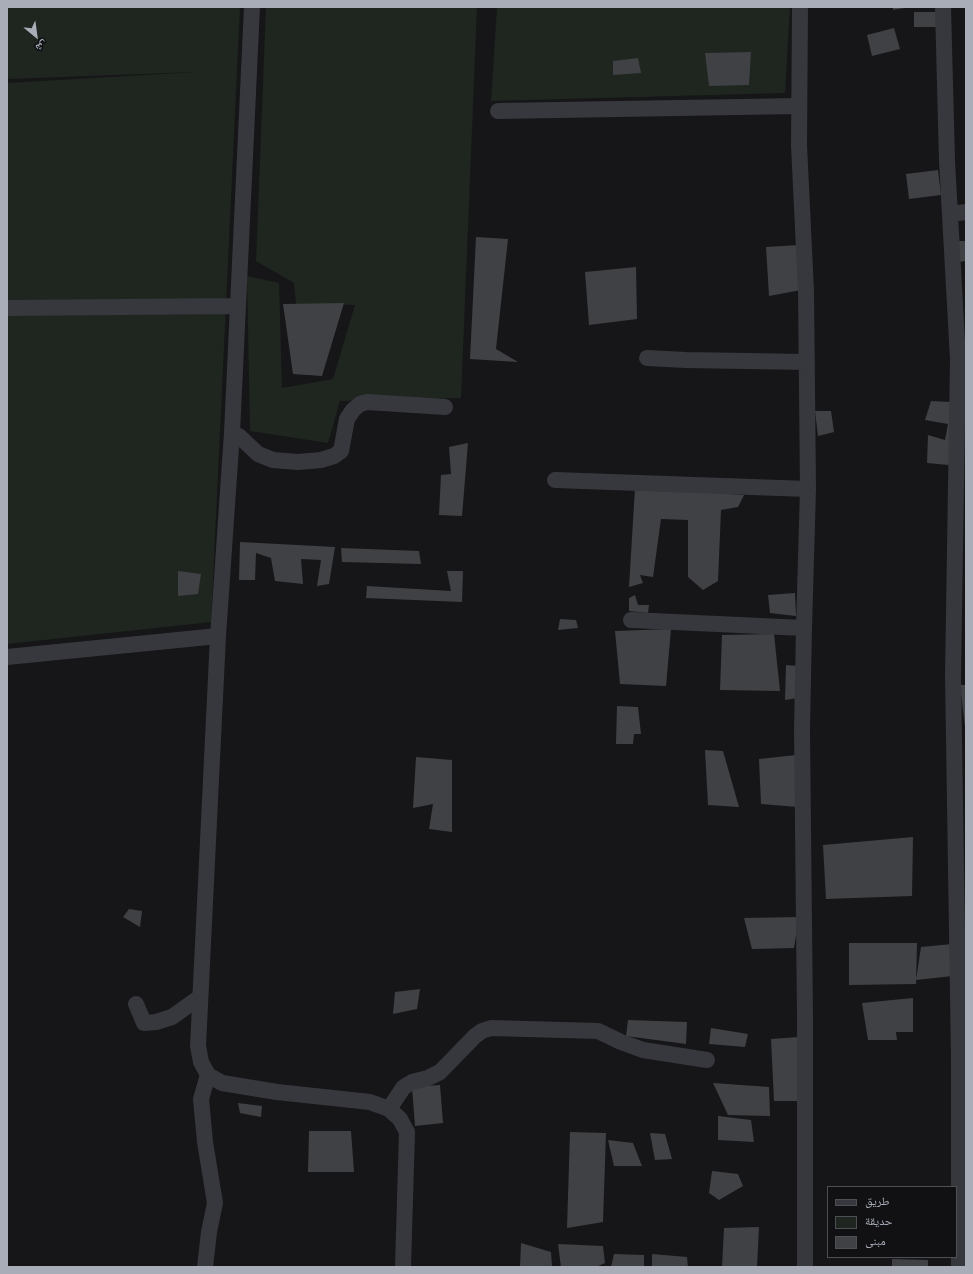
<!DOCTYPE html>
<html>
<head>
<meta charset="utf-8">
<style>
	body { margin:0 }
	#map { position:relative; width:973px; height:1274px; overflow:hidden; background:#161618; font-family:Manrope,"Noto Naskh Arabic",sans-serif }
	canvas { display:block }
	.frame { position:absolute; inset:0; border:8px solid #a8adb8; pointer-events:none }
	.legend { position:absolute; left:827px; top:1186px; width:130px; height:72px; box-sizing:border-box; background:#111113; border:1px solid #4d4f55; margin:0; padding:5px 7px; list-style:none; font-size:12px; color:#a8adb8 }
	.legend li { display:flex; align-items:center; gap:8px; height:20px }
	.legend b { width:20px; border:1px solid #4d4f55 }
	.north { position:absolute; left:16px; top:16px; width:40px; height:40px; -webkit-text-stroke:3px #111113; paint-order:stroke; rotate:151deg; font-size:11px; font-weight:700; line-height:16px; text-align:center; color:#a8adb8 }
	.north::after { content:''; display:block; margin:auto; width:14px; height:18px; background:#a8adb8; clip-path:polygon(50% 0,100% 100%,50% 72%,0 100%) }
</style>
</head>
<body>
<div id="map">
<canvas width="973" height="1274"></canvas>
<div class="frame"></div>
<ul class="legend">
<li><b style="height:5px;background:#37383d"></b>طريق</li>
<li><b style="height:11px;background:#1e261f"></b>حديقة</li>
<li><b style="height:11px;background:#404145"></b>مبنى</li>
</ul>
<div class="north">ش</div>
</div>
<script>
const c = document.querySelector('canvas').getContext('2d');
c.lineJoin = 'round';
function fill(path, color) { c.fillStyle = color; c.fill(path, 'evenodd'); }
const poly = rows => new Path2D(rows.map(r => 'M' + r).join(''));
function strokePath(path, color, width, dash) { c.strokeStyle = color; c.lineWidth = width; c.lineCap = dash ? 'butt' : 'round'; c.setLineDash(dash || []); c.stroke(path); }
const green = poly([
	[7,7,240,7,211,622,7,644,7,83,196,72,7,79],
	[266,7,477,7,461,398,340,401,328,443,250,431,247,276,279,283,282,388,333,379,355,305,296,304,294,283,256,261],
	[497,7,790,7,785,93,491,101]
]);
const building = poly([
	[893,7,905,7,905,8,893,10],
	[914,12,938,12,938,27,914,27],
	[894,28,900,49,872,56,867,35],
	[751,52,749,85,709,86,705,53],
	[638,58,641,73,613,75,613,61],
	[938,170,941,195,909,199,906,174],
	[476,237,508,239,496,349,518,362,470,359],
	[958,241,966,241,966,261,959,262],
	[799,245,801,290,769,296,766,247],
	[636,267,637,319,589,325,585,272],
	[344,303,322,376,293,374,283,304],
	[931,401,950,402,949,465,927,463,928,435,945,440,948,424,925,420],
	[815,411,831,411,834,432,818,436],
	[468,443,462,516,439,515,441,475,451,474,449,447],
	[635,488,744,495,738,507,721,510,718,581,703,590,688,577,688,520,661,519,653,577,640,575,643,583,629,587],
	[240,542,335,547,329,584,317,586,321,560,301,559,303,584,275,581,271,558,256,553,255,580,239,580],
	[341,548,419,551,421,564,342,562],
	[178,571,201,574,198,594,178,596],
	[447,571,463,571,462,602,366,598,367,586,451,591],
	[795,593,796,616,770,613,768,595],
	[635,595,638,605,649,605,648,613,629,611,629,598],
	[560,619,576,620,578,628,558,630],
	[671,629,666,686,620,684,615,631],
	[774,634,780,691,720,690,722,635],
	[786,665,798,666,798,698,785,700],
	[960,685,966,685,966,727,965,727],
	[617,706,638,707,641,734,634,734,633,744,616,744],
	[705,750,723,751,739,807,708,805],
	[796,755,798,807,761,804,759,759],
	[416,757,452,760,452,832,429,829,433,804,413,808],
	[913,837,912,896,826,899,823,845],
	[129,909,142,911,140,927,123,917],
	[799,917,794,948,752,949,744,918],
	[849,943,917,943,916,984,849,985],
	[952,944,953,976,916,980,921,947],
	[420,989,417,1009,393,1014,395,992],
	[913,998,913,1032,896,1032,897,1040,868,1040,862,1003],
	[628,1020,687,1022,686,1044,626,1036],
	[711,1028,748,1034,745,1047,709,1044],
	[799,1037,801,1101,774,1101,771,1039],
	[713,1083,769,1087,770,1116,728,1115],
	[440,1085,443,1123,415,1126,412,1087],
	[238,1103,262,1106,261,1117,240,1113],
	[718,1116,751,1120,754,1142,718,1140],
	[309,1131,351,1131,354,1172,308,1172],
	[570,1132,606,1133,603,1222,567,1228],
	[650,1133,665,1134,672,1159,655,1160],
	[608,1140,633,1143,642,1166,614,1166],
	[712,1171,738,1174,743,1186,719,1200,709,1193],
	[759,1227,757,1267,722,1267,724,1228],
	[521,1243,551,1252,552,1267,520,1267],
	[558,1244,603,1246,605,1263,596,1267,561,1267],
	[614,1254,644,1255,644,1267,611,1267],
	[652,1254,687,1257,688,1267,652,1267],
	[892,1259,928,1260,928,1267,892,1267]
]);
const minor = poly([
	[252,7,232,433,218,636,198,1046,201,1062,208,1075,222,1083,277,1092,370,1102,389,1109,400,1119,407,1132,403,1267],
	[800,7,799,145,806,291,808,489,804,628,802,730,805,1018,805,1267],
	[943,7,947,161,958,359,953,675,959,1060,959,1267],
	[498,111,799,106],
	[950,214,966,212],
	[7,308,237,306],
	[647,358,686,360,807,362],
	[232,433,239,436,258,454,273,460,298,462,321,460,334,456,341,451,347,419,353,410,360,404,367,402,445,407],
	[555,480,808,489],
	[631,620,804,628],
	[7,657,218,636],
	[136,1004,144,1023,156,1022,172,1017,200,997],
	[389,1109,403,1088,407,1085,412,1082,428,1078,440,1072,475,1036,482,1031,491,1028,598,1031,621,1042,643,1050,707,1060],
	[205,1267,209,1232,215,1203,205,1142,201,1099,208,1075]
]);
fill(green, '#1e261f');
fill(building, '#404145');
strokePath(minor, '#37383d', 16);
</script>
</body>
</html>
